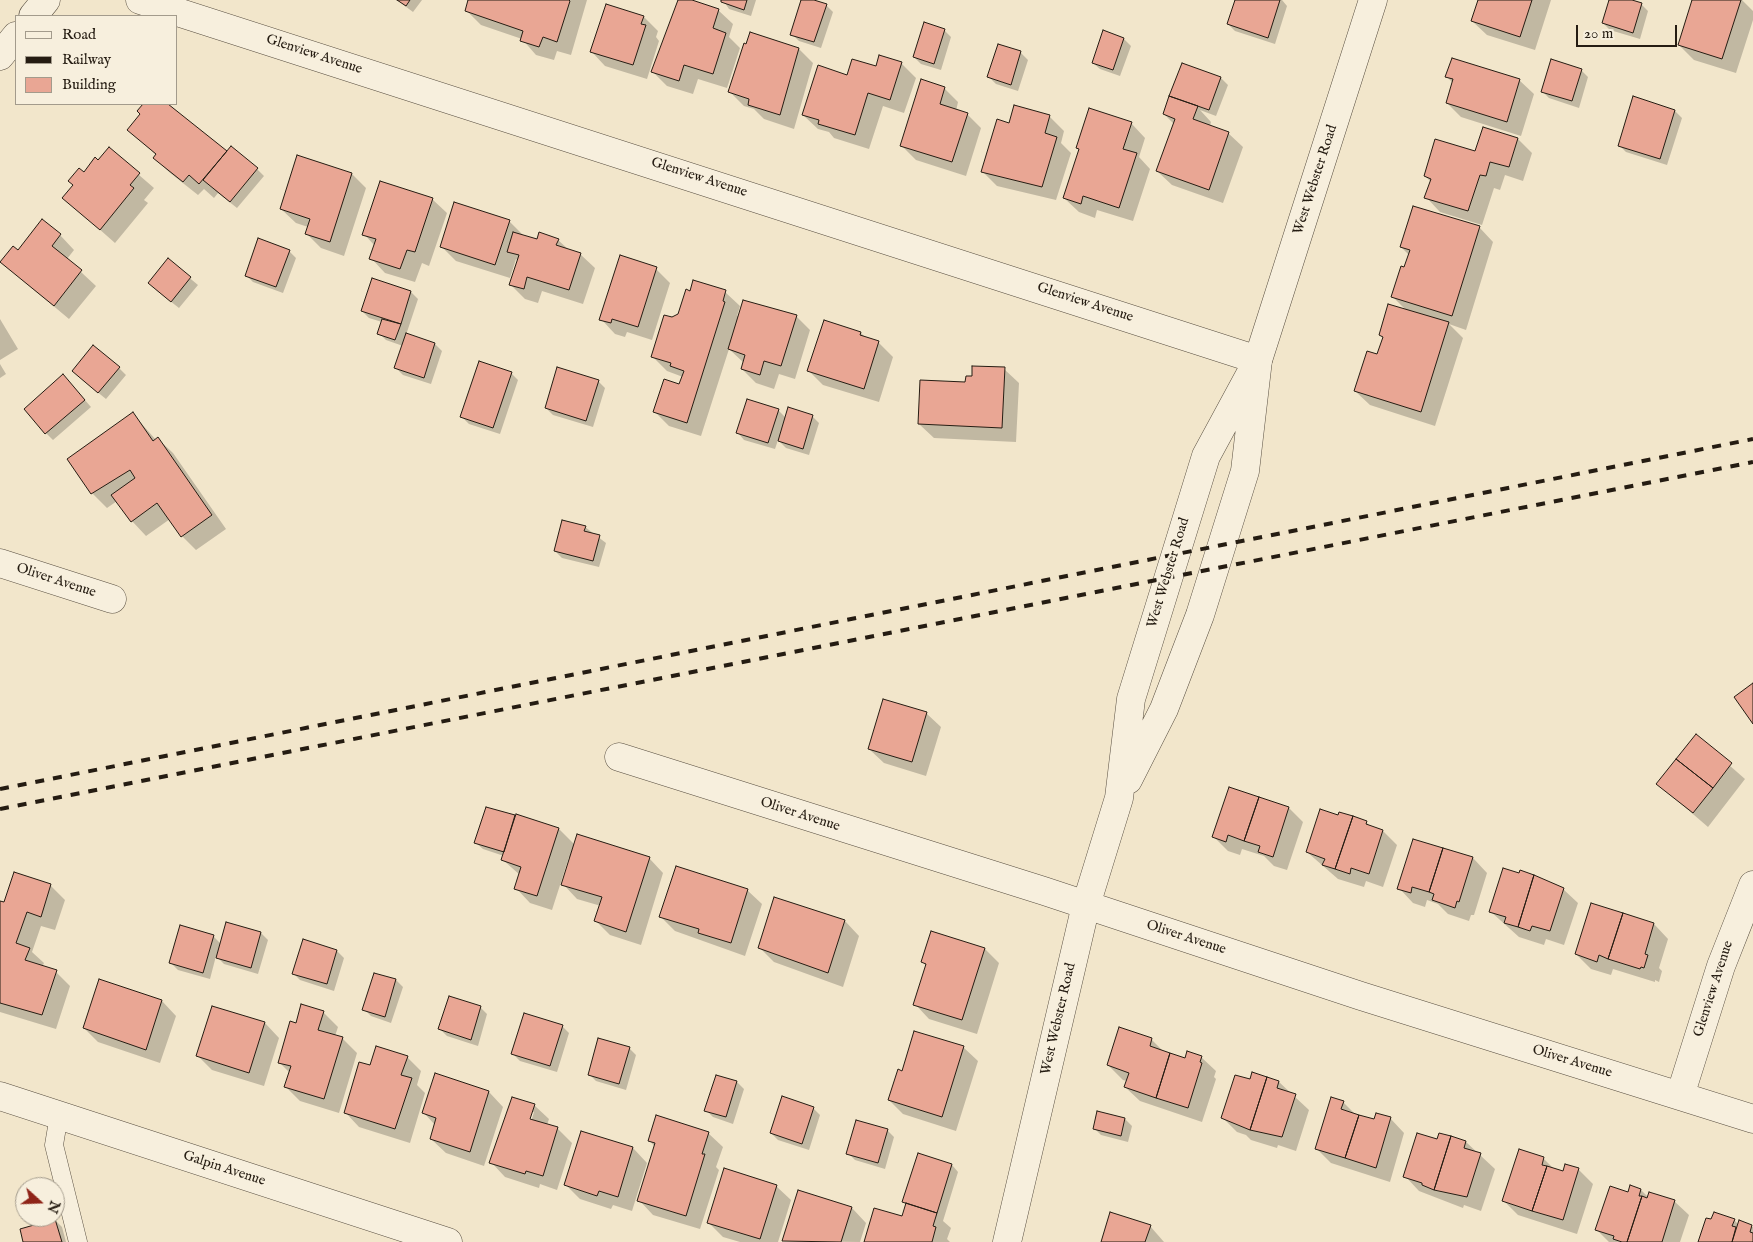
<!DOCTYPE html>
<html>
<head>
<meta charset="utf-8">
<style>
	body { margin:0 }
	#map { position:relative; width:1753px; height:1242px; overflow:hidden; background:#f2e6cb; font-family:"IM FELL English",serif }
	canvas { display:block }
	.legend { position:absolute; left:15px; top:15px; width:162px; height:90px; box-sizing:border-box; background:#f7efdd; border:1px solid #a39b8c; margin:0; padding:6px 9px; list-style:none; font-size:15px; color:#251c12 }
	.legend li { display:flex; align-items:center; gap:10px; height:25px }
	.legend b { width:25px; border:1px solid #a39b8c }
	.north { position:absolute; left:15px; top:1177px; width:50px; height:50px; box-sizing:border-box; background:#f7efdd; border:1px solid #a39b8c; border-radius:50%; rotate:110deg; font-size:14px; font-weight:700; line-height:20px; text-align:center; color:#251c12 }
	.north::after { content:''; display:block; margin:auto; width:18px; height:22px; background:#8f2418; clip-path:polygon(50% 0,100% 100%,50% 72%,0 100%) }
	.scale { position:absolute; left:1576px; top:25px; width:101px; height:22px; box-sizing:border-box; border:2px solid #251c12; border-top:0; padding-left:6px; font-size:15px; line-height:18px; white-space:nowrap; color:#251c12; -webkit-text-stroke:4px #f7efdd; paint-order:stroke }
</style>
</head>
<body>
<div id="map">
<canvas width="1753" height="1242"></canvas>
<ul class="legend">
<li><b style="height:6px;background:#f7efdd"></b>Road</li>
<li><b style="height:6px;background:#251c12"></b>Railway</li>
<li><b style="height:14px;background:#e9a694"></b>Building</li>
</ul>
<div class="north">N</div>
<div class="scale">20 m</div>
</div>
<script>
const c = document.querySelector('canvas').getContext('2d');
c.lineJoin = 'round';
function fill(path, color) { c.fillStyle = color; c.fill(path, 'evenodd'); }
const poly = rows => new Path2D(rows.map(r => 'M' + r).join(''));
function strokePath(path, color, width, dash) { c.strokeStyle = color; c.lineWidth = width; c.lineCap = dash ? 'butt' : 'round'; c.setLineDash(dash || []); c.stroke(path); }
function drawText(font, color, halo, rows, align = 'center') {
  c.font = font + ' "IM FELL English",serif'; c.lineWidth = 4.5; c.setLineDash([]); c.textBaseline = 'middle'; c.strokeStyle = halo; c.fillStyle = color; for (const [text, x, y, turn = 0] of rows) {
    c.save(); c.translate(x, y); c.rotate((+turn || 0) * Math.PI / 180); c.textAlign = isNaN(turn) ? turn : align; if (halo) c.strokeText(text, 0, 0); c.fillText(text, 0, 0); c.restore();
  }
}
const shadow = poly([
	[397,0,422,0,413,12],
	[470,0,587,0,571,55,557,51,554,60,536,55,522,39,481,25,466,10],
	[679,0,688,0,718,10,733,24,729,37,740,48,727,88,698,79,693,94,667,86,653,72],
	[723,0,756,0,751,16,729,9],
	[802,0,826,5,833,12,821,48,799,41,792,34],
	[1236,0,1282,0,1287,6,1275,44,1235,31,1228,24],
	[1479,0,1551,0,1535,50,1487,35,1472,21],
	[1610,0,1628,0,1641,4,1648,11,1640,39,1610,30,1603,23],
	[1693,0,1742,0,1753,11,1753,20,1736,73,1694,60,1679,45],
	[644,17,658,31,656,37,659,41,647,79,605,66,591,51],
	[944,30,951,37,941,70,921,64,914,57],
	[1124,39,1131,46,1120,76,1100,69,1093,63],
	[998,45,1021,53,1028,60,1018,91,996,84,989,77],
	[747,46,799,49,813,63,794,129,764,119,754,109,744,106,730,92],
	[901,63,916,78,904,113,883,106,869,149,834,138,829,132,818,129,803,115,876,68],
	[1182,64,1221,78,1228,85,1216,116,1200,110,1211,122,1210,126,1228,133,1243,147,1223,203,1172,185,1157,171,1174,124,1164,114],
	[1581,70,1588,77,1579,108,1549,98,1542,91],
	[1447,77,1519,80,1534,94,1521,136,1461,117,1447,103,1453,83],
	[944,88,958,102,956,111,967,114,981,128,966,176,916,160,901,145],
	[1634,98,1675,111,1682,118,1667,165,1626,152,1619,145],
	[145,104,166,104,227,153,257,169,264,176,237,208,218,193,214,198,204,189,198,195,169,172,155,158,157,156,129,130,142,114,139,111],
	[1015,107,1050,117,1064,131,1061,143,1071,153,1056,200,997,186,982,171,1010,124],
	[1131,123,1145,138,1139,157,1150,169,1133,221,1097,210,1095,218,1079,212,1064,198],
	[1518,139,1532,153,1523,181,1505,175,1500,190,1494,188,1482,225,1440,212,1426,197,1431,182,1425,176,1476,153],
	[109,149,154,188,144,200,148,203,115,243,64,198,84,173],
	[352,174,366,188,344,256,321,248,306,233,308,227,296,223,281,209],
	[432,199,447,213,429,266,422,263,415,282,385,273,371,258,375,246,364,234],
	[509,221,524,236,538,241,558,240,569,250,580,254,595,268,583,304,542,291,538,303,525,299,510,284,518,261,516,259,510,278,456,261,442,247],
	[1479,227,1493,242,1466,330,1449,324,1463,338,1435,426,1370,405,1355,391,1378,355,1384,338,1380,335,1407,311,1393,297,1409,255,1401,247],
	[60,235,74,250,67,259,96,286,69,319,1,262,18,252],
	[289,251,296,258,283,293,253,282,246,275],
	[168,260,198,285,179,308,156,290],
	[656,269,670,283,652,340,627,332,625,337,615,334,601,319],
	[373,280,411,292,418,299,406,335,435,344,442,351,431,384,403,375,396,368,403,346,386,340,379,333,382,322,369,318,362,311],
	[691,292,725,292,740,306,737,316,761,305,796,316,810,330,795,379,779,374,774,389,756,383,742,369,744,363,729,349,701,436,669,426,654,411,680,386,683,377,667,371,652,356,672,318,679,315],
	[0,319,18,349,0,360],
	[824,321,861,333,867,339,878,342,893,357,879,402,823,385,809,371],
	[0,364,6,374,0,378],
	[119,368,126,375,106,399,80,378],
	[1004,369,1019,383,1016,442,934,438,919,424,973,377],
	[511,373,518,380,500,434,469,424,462,417],
	[598,381,605,388,593,427,553,415,546,408],
	[70,383,91,407,53,440,46,433],
	[778,410,786,418,812,416,819,423,809,455,786,448,778,440,775,449,744,440,738,433],
	[133,414,156,440,158,439,173,453,226,529,196,550,182,536,170,519,146,536,132,521,117,501,107,508,92,493,69,460],
	[585,527,606,543,599,567,562,558,555,551],
	[926,713,941,727,926,776,884,763,869,749],
	[1696,736,1745,779,1708,827,1658,784],
	[487,808,559,829,575,845,649,858,663,873,641,945,610,935,596,921,601,906,577,899,563,884,571,858,569,857,552,910,530,903,516,888,520,875,503,860,504,856,483,849,476,843],
	[1289,808,1303,822,1287,870,1274,866,1264,856,1242,849,1240,855,1228,851,1214,837],
	[1339,817,1365,821,1371,827,1383,831,1397,845,1383,887,1366,881,1364,887,1338,879,1307,852],
	[1473,858,1487,873,1474,915,1471,915,1469,921,1448,914,1438,904,1427,900,1425,907,1413,903,1399,888],
	[50,885,65,900,55,930,41,926,32,952,44,963,42,967,56,972,70,986,56,1029,0,1012,0,902,4,904],
	[1563,889,1578,903,1564,945,1546,939,1544,945,1519,937,1490,911],
	[747,890,762,904,745,956,675,931,661,917],
	[775,899,845,921,859,936,843,987,774,962,760,948],
	[1592,905,1654,924,1668,939,1659,968,1662,971,1659,982,1655,980,1655,982,1613,969,1611,975,1591,969,1576,954],
	[261,933,268,940,258,974,224,964,216,956,210,979,178,970,171,963,213,936,221,944],
	[985,949,999,963,977,1034,929,1019,915,1004,926,966,923,962],
	[337,951,344,958,334,991,300,980,293,973],
	[375,974,396,980,403,987,391,1023,371,1016,364,1009],
	[100,980,162,1001,176,1016,160,1063,98,1042,84,1028],
	[480,1007,487,1014,478,1046,447,1036,440,1029],
	[323,1012,338,1027,335,1036,343,1039,357,1053,339,1113,300,1101,286,1087,290,1073,279,1062,296,1025],
	[265,1023,279,1038,264,1086,212,1070,198,1056],
	[562,1026,569,1033,557,1072,520,1061,513,1054],
	[1151,1039,1164,1052,1185,1059,1201,1057,1216,1071,1214,1077,1216,1079,1202,1122,1140,1101,1125,1087,1127,1081,1123,1080,1108,1065],
	[963,1047,978,1061,956,1131,903,1114,889,1100],
	[629,1048,636,1055,626,1090,596,1081,589,1074],
	[407,1057,421,1071,417,1085,425,1093,410,1143,359,1127,345,1112,370,1066],
	[436,1075,489,1092,503,1107,484,1166,446,1153,431,1139,435,1125,424,1113],
	[717,1076,737,1082,744,1089,733,1124,713,1117,706,1110],
	[1251,1081,1279,1082,1309,1110,1296,1151,1278,1145,1277,1148,1251,1140,1246,1135,1237,1132,1222,1117],
	[1343,1102,1356,1115,1374,1121,1390,1118,1404,1133,1390,1182,1331,1163,1316,1148],
	[534,1105,549,1119,547,1125,557,1128,572,1143,557,1190,540,1184,539,1188,505,1177,491,1162],
	[531,1112,534,1112,530,1125,528,1125],
	[813,1108,820,1115,809,1150,778,1140,771,1133],
	[1098,1113,1125,1119,1132,1126,1128,1142,1101,1135,1094,1128],
	[887,1130,894,1137,885,1169,855,1160,848,1153],
	[708,1133,723,1147,716,1167,719,1170,700,1229,653,1215,639,1200,655,1147,649,1140],
	[1438,1141,1466,1142,1495,1169,1481,1211,1464,1205,1463,1208,1419,1191,1405,1176],
	[633,1148,647,1163,632,1211,613,1205,611,1209,580,1199,566,1185],
	[1543,1158,1555,1170,1564,1173,1578,1169,1593,1184,1577,1234,1518,1215,1504,1201],
	[952,1165,958,1172,943,1221,951,1228,947,1239,950,1242,865,1242,903,1218,907,1204,904,1201],
	[776,1186,791,1200,778,1242,740,1242,723,1237,709,1223],
	[1630,1187,1641,1190,1649,1198,1674,1201,1689,1215,1680,1242,1609,1242,1597,1230,1628,1194],
	[852,1208,866,1223,860,1242,783,1241],
	[55,1220,62,1227,66,1242,25,1242],
	[1734,1220,1739,1225,1753,1227,1753,1242,1699,1242],
	[1150,1226,1164,1242,1102,1242]
]);
const building = poly([
	[397,0,410,0,406,6,397,0],
	[468,0,569,0,570,1,557,42,543,37,539,47,520,41,523,31,465,11,468,0],
	[678,0,692,0,719,9,713,28,726,33,713,74,684,65,679,81,651,72,678,0],
	[721,0,747,0,744,10,721,2,721,0],
	[801,0,814,0,827,4,814,42,790,35,801,0],
	[1235,0,1280,0,1268,38,1227,24,1235,0],
	[1478,0,1532,0,1520,37,1471,21,1478,0],
	[1609,0,1632,0,1642,3,1633,33,1602,23,1609,0],
	[1692,0,1741,0,1722,59,1678,45,1692,0],
	[606,4,644,16,641,24,646,25,633,65,590,52,606,4],
	[924,22,945,29,934,64,913,57,924,22],
	[1103,30,1124,38,1113,70,1092,63,1103,30],
	[750,32,799,48,780,115,748,105,749,99,728,92,744,43,746,44,750,32],
	[998,44,1021,51,1011,85,987,77,998,44],
	[879,55,902,62,890,100,868,93,855,135,818,124,819,120,802,115,818,65,847,75,852,59,876,66,879,55],
	[1452,58,1520,79,1507,122,1446,103,1453,79,1445,77,1452,58],
	[1551,59,1582,69,1572,101,1541,92,1551,59],
	[1182,63,1221,77,1209,110,1169,96,1182,63],
	[921,79,945,87,940,104,968,113,952,162,900,146,921,79],
	[1169,96,1198,106,1193,119,1229,132,1209,190,1156,171,1175,119,1163,114,1169,96],
	[1633,96,1675,110,1660,159,1618,146,1633,96],
	[143,104,168,104,227,151,199,184,189,175,183,182,153,158,156,154,127,130,140,114,137,111,143,104],
	[1014,105,1050,115,1045,133,1057,137,1042,187,981,172,997,119,1009,123,1014,105],
	[1089,108,1132,122,1123,149,1137,153,1119,208,1083,196,1081,204,1063,198,1079,149,1076,148,1089,108],
	[1483,127,1518,138,1509,167,1490,162,1486,176,1480,175,1468,211,1424,198,1431,179,1424,176,1435,139,1475,151,1483,127],
	[231,146,258,168,230,202,203,180,231,146],
	[109,147,140,173,130,185,134,188,100,230,62,198,73,185,68,181,79,168,84,172,95,157,98,160,109,147],
	[297,155,352,173,330,242,305,234,310,219,280,209,297,155],
	[380,181,433,198,415,252,407,250,400,269,369,259,376,239,362,235,380,181],
	[454,202,510,220,495,265,440,247,454,202],
	[1413,206,1480,226,1452,316,1391,297,1401,266,1404,267,1410,250,1400,247,1413,206],
	[42,219,61,234,52,246,82,270,54,306,0,262,13,246,18,250,42,219],
	[513,232,537,239,539,232,559,239,556,245,581,253,569,290,527,277,524,289,509,285,519,255,507,252,513,232],
	[258,238,290,250,276,287,245,276,258,238],
	[620,255,657,267,638,327,612,319,611,323,599,320,620,255],
	[168,258,191,277,171,302,148,283,168,258],
	[372,278,411,291,401,324,361,311,372,278],
	[693,280,726,290,723,301,725,302,687,423,653,412,664,379,679,384,684,371,670,366,671,363,651,357,664,315,672,317,678,314,686,289,690,291,693,280],
	[743,300,797,315,781,366,764,361,760,375,741,369,745,355,728,349,743,300],
	[1388,304,1449,322,1421,412,1354,391,1367,351,1377,354,1383,337,1379,335,1388,304],
	[382,319,401,324,395,340,377,334,382,319],
	[824,320,861,332,860,335,879,341,864,389,807,371,824,320],
	[406,333,435,343,424,378,394,368,406,333],
	[93,345,120,367,98,393,72,371,93,345],
	[479,361,512,372,493,428,460,417,479,361],
	[972,366,1005,367,1002,428,918,424,920,380,965,382,966,376,972,376,972,366],
	[557,367,599,380,586,421,545,408,557,367],
	[63,374,85,400,45,434,24,409,63,374],
	[747,399,779,409,768,443,736,433,747,399],
	[788,407,813,415,803,449,778,441,788,407],
	[133,412,153,441,158,437,212,515,181,537,157,503,131,522,111,495,135,478,130,470,91,494,67,459,133,412],
	[562,520,586,526,584,531,600,535,593,561,554,551,562,520],
	[1753,683,1753,724,1734,697,1753,683],
	[883,699,927,712,912,762,868,749,883,699],
	[1696,734,1732,763,1713,788,1676,759,1696,734],
	[1676,759,1713,788,1693,813,1656,784,1676,759],
	[1229,787,1259,797,1244,841,1228,835,1226,842,1212,837,1229,787],
	[1259,797,1289,807,1273,857,1258,852,1260,846,1244,841,1259,797],
	[486,807,515,815,504,852,474,843,486,807],
	[1320,809,1338,815,1339,812,1353,816,1335,869,1322,865,1325,859,1306,852,1320,809],
	[516,814,559,828,537,896,514,889,521,867,501,860,516,814],
	[1353,816,1367,821,1366,824,1383,830,1369,874,1351,868,1350,874,1335,869,1353,816],
	[577,834,650,857,626,932,594,921,602,897,561,885,577,834],
	[1413,839,1443,848,1429,892,1412,887,1411,893,1397,889,1413,839],
	[1443,848,1473,857,1459,902,1457,901,1455,908,1432,900,1434,894,1429,892,1443,848],
	[676,866,748,889,731,943,698,933,699,929,659,917,676,866],
	[1503,868,1519,873,1520,870,1534,875,1518,927,1504,923,1506,917,1489,912,1503,868],
	[14,872,51,884,41,917,27,912,16,943,30,948,25,960,57,970,42,1015,0,1003,0,901,4,902,14,872],
	[1534,875,1564,888,1550,931,1532,926,1530,931,1518,927,1534,875],
	[774,897,845,920,828,973,758,948,774,897],
	[1591,903,1623,913,1608,959,1599,955,1597,962,1575,954,1591,903],
	[1623,913,1654,923,1645,954,1648,955,1644,968,1641,967,1640,969,1608,959,1623,913],
	[226,922,261,932,251,968,216,958,226,922],
	[180,925,214,935,203,973,169,963,180,925],
	[931,931,985,948,962,1020,913,1005,926,964,921,962,931,931],
	[303,939,337,950,327,984,292,974,303,939],
	[374,973,396,979,385,1017,362,1010,374,973],
	[99,979,162,1000,146,1050,83,1028,99,979],
	[449,996,481,1006,471,1040,438,1029,449,996],
	[301,1004,324,1011,318,1030,343,1037,324,1099,284,1087,291,1066,278,1063,290,1021,296,1023,301,1004],
	[212,1006,265,1022,249,1073,196,1056,212,1006],
	[524,1013,563,1025,550,1066,511,1054,524,1013],
	[1119,1027,1152,1038,1150,1046,1170,1053,1156,1098,1124,1087,1129,1073,1107,1065,1119,1027],
	[914,1031,964,1046,942,1117,888,1100,898,1069,902,1071,914,1031],
	[598,1038,630,1047,619,1084,588,1075,598,1038],
	[376,1046,408,1056,401,1075,412,1078,395,1129,344,1113,359,1062,370,1065,376,1046],
	[1187,1051,1202,1056,1200,1062,1202,1063,1188,1108,1156,1098,1170,1053,1185,1058,1187,1051],
	[1252,1072,1267,1077,1250,1130,1221,1118,1235,1075,1250,1079,1252,1072],
	[435,1073,489,1091,470,1152,430,1139,436,1118,422,1113,435,1073],
	[716,1075,737,1081,726,1117,704,1111,716,1075],
	[1267,1077,1279,1081,1277,1088,1296,1094,1282,1137,1250,1130,1267,1077],
	[782,1096,814,1107,802,1144,770,1133,782,1096],
	[512,1097,535,1104,530,1119,558,1127,543,1176,526,1171,525,1174,489,1163,512,1097],
	[1331,1097,1344,1101,1341,1109,1359,1115,1345,1158,1315,1149,1331,1097],
	[1097,1111,1125,1118,1121,1136,1093,1129,1097,1111],
	[1376,1113,1391,1117,1376,1168,1345,1158,1359,1115,1374,1119,1376,1113],
	[656,1115,709,1132,702,1154,705,1154,686,1216,637,1201,655,1143,648,1141,656,1115],
	[856,1120,888,1129,878,1163,846,1154,856,1120],
	[581,1131,633,1147,618,1197,599,1191,597,1196,564,1185,581,1131],
	[1417,1133,1437,1139,1439,1133,1451,1136,1434,1190,1422,1185,1422,1183,1403,1177,1417,1133],
	[1451,1136,1466,1141,1464,1148,1481,1153,1467,1197,1434,1190,1451,1136],
	[1519,1149,1544,1157,1542,1165,1547,1166,1532,1211,1502,1201,1519,1149],
	[918,1153,952,1164,937,1213,902,1202,918,1153],
	[1565,1164,1579,1168,1563,1220,1532,1211,1547,1166,1563,1171,1565,1164],
	[724,1168,777,1185,760,1239,707,1223,724,1168],
	[1630,1185,1641,1189,1639,1196,1642,1196,1627,1242,1622,1242,1613,1239,1614,1236,1595,1230,1610,1186,1628,1192,1630,1185],
	[798,1190,852,1207,841,1242,782,1241,798,1190],
	[1649,1192,1675,1200,1662,1242,1627,1242,1642,1196,1647,1198,1649,1192],
	[906,1203,937,1213,933,1226,936,1227,932,1242,864,1242,874,1208,902,1216,906,1203],
	[1110,1212,1151,1225,1145,1242,1101,1242,1110,1212],
	[1714,1212,1735,1219,1732,1226,1736,1227,1732,1242,1698,1242,1706,1218,1711,1219,1714,1212],
	[55,1219,62,1242,23,1242,20,1229,55,1219],
	[1739,1220,1752,1225,1750,1232,1753,1233,1753,1242,1732,1242,1739,1220]
]);
const service = poly([
	[59,1115,54,1145,78,1242]
]);
const minor = poly([
	[140,0,1258,360],
	[33,16,46,0],
	[0,56,16,36],
	[0,563,112,599],
	[619,757,1044,891,1361,996,1753,1119],
	[0,1096,448,1242],
	[1680,1096,1721,966,1753,885]
]);
const tertiary = poly([
	[1128,780,1164,709,1200,615,1245,471,1258,360,1373,0],
	[1007,1242,1086,905,1119,798,1131,699,1206,456,1258,360]
]);
const rail = poly([
	[0,789,1753,439],
	[0,809,1753,462]
]);
const streetNames = [
	["Glenview Avenue",314,55,18],
	["Glenview Avenue",699,178,18],
	["West Webster Road",1316,180,-72],
	["Glenview Avenue",1085,303,18],
	["West Webster Road",1169,573,-73],
	["Oliver Avenue",56,581,18],
	["Oliver Avenue",800,815,18],
	["Oliver Avenue",1186,938,18],
	["Glenview Avenue",1714,989,-72],
	["West Webster Road",1059,1019,-77],
	["Oliver Avenue",1572,1062,17],
	["Galpin Avenue",224,1169,18]
];
fill(shadow, '#0003');
fill(building, '#e9a694');
strokePath(building, '#251c12', 1);
strokePath(service, '#584e40', 19);
strokePath(minor, '#584e40', 29);
strokePath(tertiary, '#584e40', 29);
strokePath(service, '#f7efdd', 18);
strokePath(minor, '#f7efdd', 28);
strokePath(tertiary, '#f7efdd', 28);
strokePath(rail, '#251c12', 4, [9, 9]);
drawText('14px', '#251c12', '#f7efdd', streetNames);
</script>
</body>
</html>
